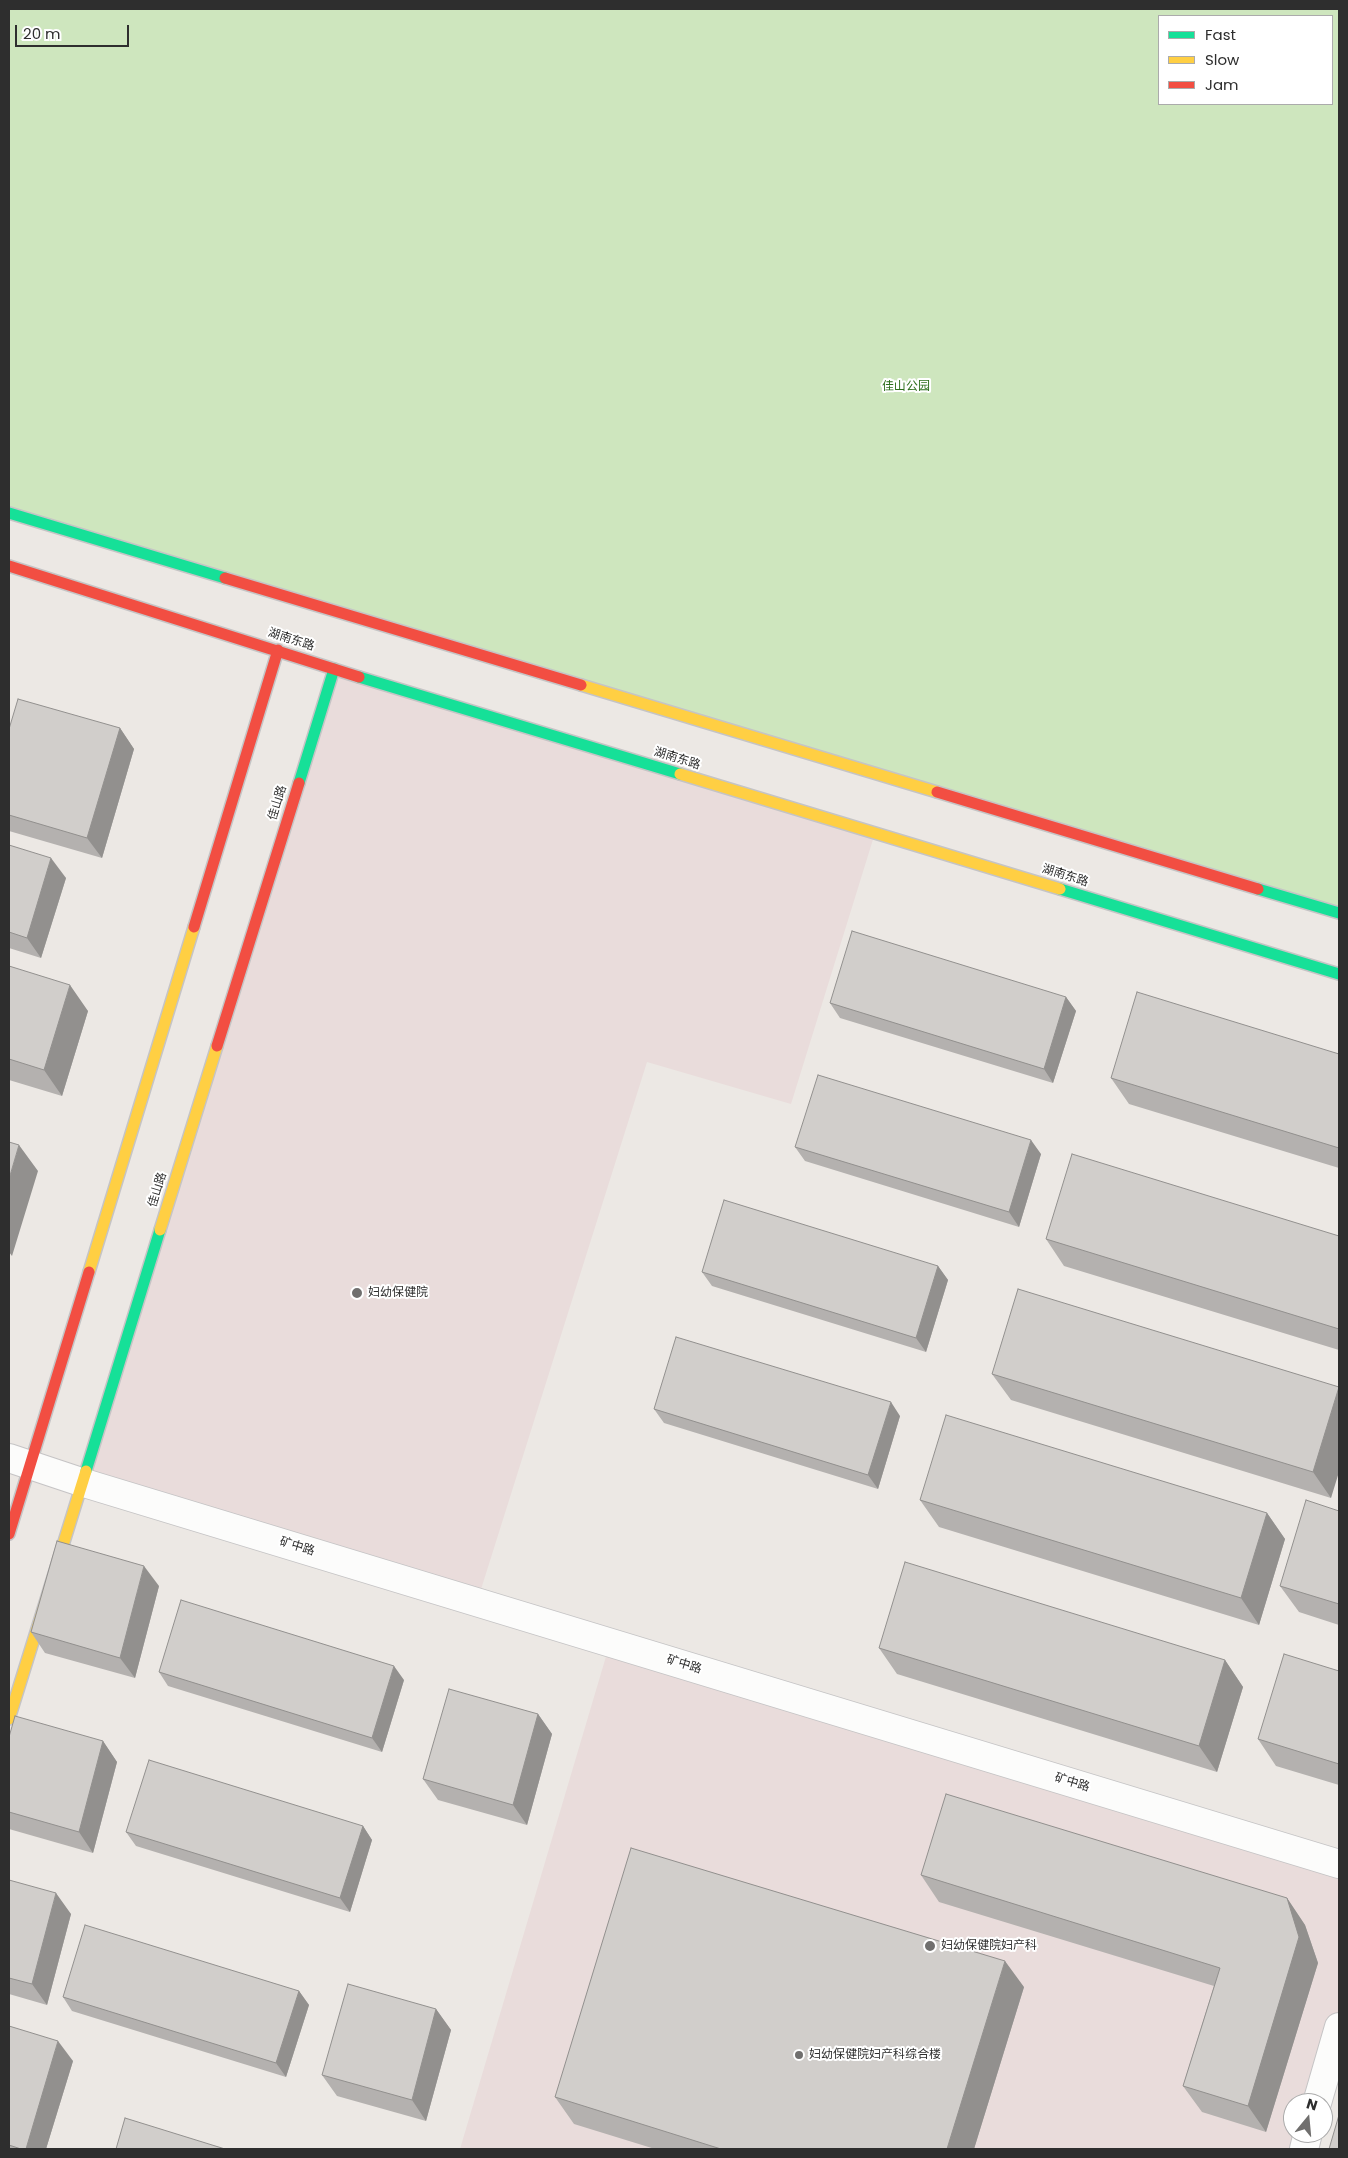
<!DOCTYPE html>
<html>
<head>
<meta charset="utf-8">
<style>
	body { margin:0 }
	#map { position:relative; width:1348px; height:2158px; overflow:hidden; background:#ece8e4; font-family:Poppins,sans-serif }
	canvas { display:block }
	.frame { position:absolute; inset:0; border:10px solid #2e2e2e; pointer-events:none }
	.legend { position:absolute; left:1158px; top:15px; width:175px; height:90px; box-sizing:border-box; background:#fff; border:1px solid #ababab; margin:0; padding:6px 9px; list-style:none; font-size:15px; color:#2e2e2e }
	.legend li { display:flex; align-items:center; gap:10px; height:25px }
	.legend b { width:25px; border:1px solid #ababab }
	.north { position:absolute; left:1283px; top:2093px; width:50px; height:50px; box-sizing:border-box; background:#fff; border:1px solid #ababab; border-radius:50%; rotate:17deg; font-size:14px; font-weight:700; line-height:20px; text-align:center; color:#2e2e2e }
	.north::after { content:''; display:block; margin:auto; width:18px; height:22px; background:#706f6e; clip-path:polygon(50% 0,100% 100%,50% 72%,0 100%) }
	.scale { position:absolute; left:15px; top:25px; width:114px; height:22px; box-sizing:border-box; border:2px solid #2e2e2e; border-top:0; padding-left:6px; font-size:15px; line-height:18px; white-space:nowrap; color:#2e2e2e; -webkit-text-stroke:4px #fff; paint-order:stroke }
</style>
</head>
<body>
<div id="map">
<canvas width="1348" height="2158"></canvas>
<div class="frame"></div>
<ul class="legend">
<li><b style="height:6px;background:#16e098"></b>Fast</li>
<li><b style="height:6px;background:#ffcf43"></b>Slow</li>
<li><b style="height:6px;background:#f24e42"></b>Jam</li>
</ul>
<div class="north">N</div>
<div class="scale">20 m</div>
</div>
<script>
const c = document.querySelector('canvas').getContext('2d');
c.lineJoin = 'round';
function fill(path, color) { c.fillStyle = color; c.fill(path, 'evenodd'); }
const poly = rows => new Path2D(rows.map(r => 'M' + r).join(''));
function strokePath(path, color, width, dash) { c.strokeStyle = color; c.lineWidth = width; c.lineCap = dash ? 'butt' : 'round'; c.setLineDash(dash || []); c.stroke(path); }
function drawText(font, color, halo, rows, align = 'center') {
  c.font = font + ' Poppins,"Noto Sans SC",sans-serif'; c.lineWidth = 4; c.setLineDash([]); c.textBaseline = 'middle'; c.strokeStyle = halo; c.fillStyle = color; for (const [text, x, y, turn = 0] of rows) {
    c.save(); c.translate(x, y); c.rotate((+turn || 0) * Math.PI / 180); c.textAlign = isNaN(turn) ? turn : align; if (halo) c.strokeText(text, 0, 0); c.fillText(text, 0, 0); c.restore();
  }
}
const medical = poly([
	[334,669,875,833,791,1104,647,1062,477,1602,81,1482],
	[610,1643,1339,1864,1339,2027,1317,2103,1293,2103,1293,2133,1308,2133,1304,2149,460,2149]
]);
const green = poly([
	[9,9,1339,9,1339,912,9,513],
	[1159,16,1332,16,1332,104,1159,104]
]);
const street = poly([
	[9,1458,81,1482,1339,1864],
	[1317,2103,1339,2027],
	[1304,2149,1308,2133]
]);
const fast = poly([
	[9,513,225,578],
	[359,677,680,774],
	[299,783,334,669],
	[1060,889,1339,974],
	[1258,889,1339,913],
	[86,1471,160,1230]
]);
const slow = poly([
	[581,685,937,792],
	[680,774,1060,889],
	[160,1230,217,1046],
	[89,1272,194,927],
	[9,1719,86,1471]
]);
const jam = poly([
	[9,566,359,677],
	[225,578,581,685],
	[937,792,1258,889],
	[194,927,278,650],
	[217,1046,299,783],
	[9,1534,89,1272]
]);
const wall = poly([
	[120,728,134,749,102,858,9,831,9,729],
	[9,845,66,878,41,958,9,948],
	[9,966,88,1011,62,1096,9,1080],
	[1066,997,1076,1011,1053,1083,840,1018,830,1003],
	[1339,1054,1339,1168,1129,1104,1111,1078],
	[795,1147,1041,1154,1019,1227,805,1161],
	[1339,1236,1339,1350,1064,1266,1046,1239],
	[938,1266,948,1280,926,1352,712,1286,702,1272],
	[992,1374,1339,1387,1331,1498,1011,1400],
	[654,1409,900,1416,878,1489,664,1423],
	[920,1500,1267,1513,1285,1539,1259,1625,939,1527],
	[1339,1511,1339,1625,1299,1612,1280,1586],
	[159,1586,135,1678,45,1653,31,1632],
	[879,1648,1225,1660,1243,1687,1217,1772,897,1674],
	[1339,1671,1339,1785,1276,1766,1258,1739],
	[159,1672,404,1680,382,1752,168,1686],
	[538,1714,552,1734,527,1825,438,1800,423,1779],
	[9,1737,103,1741,117,1762,93,1853,9,1829],
	[363,1826,372,1840,350,1912,136,1846,126,1832],
	[921,1875,1287,1898,1305,1925,1318,1963,1266,2132,1202,2112,1183,2086,1214,1986,939,1902],
	[9,1880,71,1914,47,2005,9,1994],
	[1024,1987,974,2149,655,2149,574,2124,555,2097],
	[299,1991,309,2005,286,2077,72,2011,63,1997],
	[436,2009,451,2030,426,2121,337,2096,322,2075],
	[9,2026,73,2061,46,2149,9,2149]
]);
const shadedWall = poly([
	[120,728,134,749,102,858,87,838],
	[51,858,66,878,41,958,27,938],
	[70,985,88,1011,62,1096,44,1070],
	[1066,997,1076,1011,1053,1083,1044,1069],
	[1031,1140,1041,1154,1019,1227,1009,1212],
	[19,1145,38,1171,12,1256,9,1252,9,1179],
	[938,1266,948,1280,926,1352,916,1338],
	[1339,1387,1339,1472,1331,1498,1313,1472],
	[891,1402,900,1416,878,1489,868,1475],
	[1267,1513,1285,1539,1259,1625,1241,1598],
	[144,1566,159,1586,135,1678,120,1658],
	[1225,1660,1243,1687,1217,1772,1199,1746],
	[394,1666,404,1680,382,1752,372,1738],
	[538,1714,552,1734,527,1825,513,1805],
	[103,1741,117,1762,93,1853,79,1832],
	[363,1826,372,1840,350,1912,340,1898],
	[56,1893,71,1914,47,2005,32,1984],
	[1287,1898,1305,1925,1318,1963,1266,2132,1248,2106],
	[1005,1961,1024,1987,974,2149,947,2149],
	[299,1991,309,2005,286,2077,276,2063],
	[436,2009,451,2030,426,2121,412,2100],
	[58,2041,73,2061,46,2149,26,2149]
]);
const building = poly([
	[18,699,120,728,87,838,9,815,9,729,18,699],
	[9,845,51,858,27,938,9,932,9,845],
	[852,931,1066,997,1044,1069,830,1003,852,931],
	[9,966,70,985,44,1070,9,1059,9,966],
	[1137,992,1339,1054,1339,1148,1111,1078,1137,992],
	[818,1075,1031,1140,1009,1212,795,1147,818,1075],
	[9,1142,19,1145,9,1179,9,1142],
	[1072,1154,1339,1236,1339,1329,1046,1239,1072,1154],
	[724,1200,938,1266,916,1338,702,1272,724,1200],
	[1018,1289,1339,1387,1313,1472,992,1374,1018,1289],
	[676,1337,891,1402,868,1475,654,1409,676,1337],
	[946,1415,1267,1513,1241,1598,920,1500,946,1415],
	[1306,1500,1339,1511,1339,1604,1280,1586,1306,1500],
	[57,1541,144,1566,120,1658,31,1632,57,1541],
	[905,1562,1225,1660,1199,1746,879,1648,905,1562],
	[181,1600,394,1666,372,1738,159,1672,181,1600],
	[1284,1654,1339,1671,1339,1764,1258,1739,1284,1654],
	[449,1689,538,1714,513,1805,423,1779,449,1689],
	[15,1716,103,1741,79,1832,9,1812,9,1737,15,1716],
	[149,1760,363,1826,340,1898,126,1832,149,1760],
	[946,1794,1287,1898,1299,1937,1248,2106,1183,2086,1220,1968,921,1875,946,1794],
	[631,1848,1005,1961,947,2149,721,2149,555,2097,631,1848],
	[9,1880,56,1893,32,1984,9,1978,9,1880],
	[85,1925,299,1991,276,2063,63,1997,85,1925],
	[348,1984,436,2009,412,2100,322,2075,348,1984],
	[9,2026,58,2041,26,2149,21,2149,9,2145,9,2026],
	[1339,2115,1339,2149,1329,2149,1339,2115],
	[125,2118,225,2149,116,2149,125,2118]
]);
const markers = [
	[357,1293,6,"#706f6e"],
	[930,1946,6,"#706f6e"],
	[799,2055,5,"#706f6e"]
];
const parkNames = [
	["佳山公园",906,387]
];
const streetNames = [
	["湖南东路",291,640,18],
	["湖南东路",677,759,17],
	["佳山路",278,803,-73],
	["湖南东路",1065,876,17],
	["佳山路",158,1190,-73],
	["矿中路",297,1547,17],
	["矿中路",684,1665,17],
	["矿中路",1072,1783,17]
];
const poiNames = [
	["妇幼保健院",368,1293],
	["妇幼保健院妇产科",941,1946],
	["妇幼保健院妇产科综合楼",809,2055]
];
fill(medical, '#e9dcdb');
fill(green, '#cee6be');
strokePath(street, '#c5c4c5', 30);
strokePath(fast, '#c5c4c5', 14);
strokePath(slow, '#c5c4c5', 14);
strokePath(jam, '#c5c4c5', 14);
strokePath(street, '#fcfcfb', 28);
strokePath(fast, '#16e098', 11);
strokePath(slow, '#ffcf43', 11);
strokePath(jam, '#f24e42', 11);
fill(wall, '#b4b1af');
fill(shadedWall, '#92908e');
fill(building, '#d1cecb');
strokePath(building, '#92908e', 1);
for (const [x, y, r, color] of markers) { const dot = new Path2D(); dot.arc(x, y, r, 0, 2 * Math.PI); c.fillStyle = color; c.fill(dot); strokePath(dot, '#fff', 2); }
drawText('12px', '#2c6e1b', '#fff', parkNames);
drawText('12px', '#2e2e2e', '#fff', streetNames);
drawText('12px', '#2e2e2e', '#fff', poiNames, 'left');
</script>
</body>
</html>
